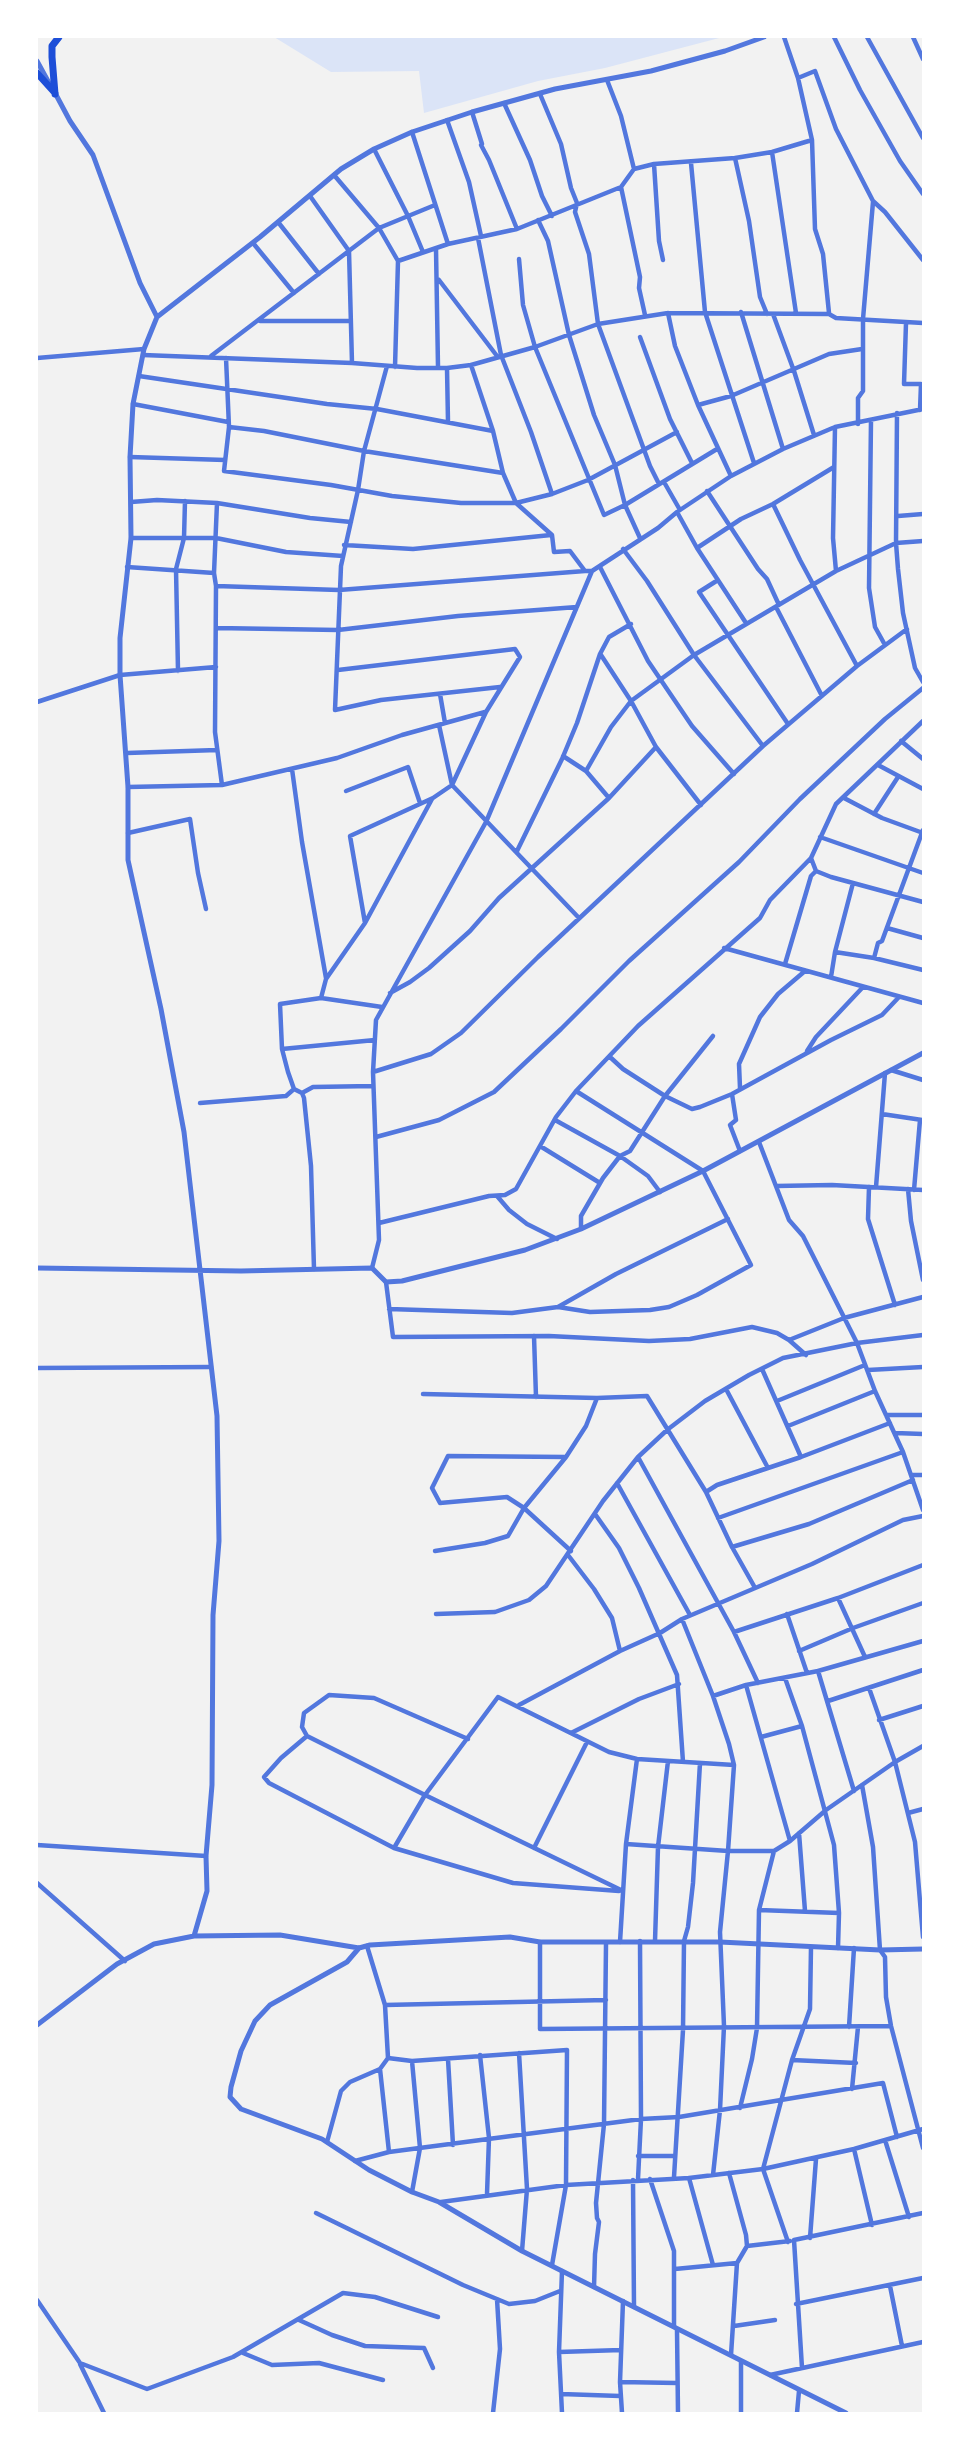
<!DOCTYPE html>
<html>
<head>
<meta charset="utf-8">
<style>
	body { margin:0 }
	#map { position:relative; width:960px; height:2450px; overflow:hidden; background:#f2f2f2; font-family:Cabin,sans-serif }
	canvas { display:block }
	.frame { position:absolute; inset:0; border:38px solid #fff; pointer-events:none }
</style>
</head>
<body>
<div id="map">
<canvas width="960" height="2450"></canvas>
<div class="frame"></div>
</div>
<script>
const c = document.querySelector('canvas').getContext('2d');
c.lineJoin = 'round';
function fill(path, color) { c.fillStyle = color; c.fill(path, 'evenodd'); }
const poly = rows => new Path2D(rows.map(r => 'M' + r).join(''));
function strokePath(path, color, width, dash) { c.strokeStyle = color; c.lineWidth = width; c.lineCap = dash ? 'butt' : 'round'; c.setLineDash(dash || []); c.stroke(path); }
const green = poly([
	[274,37,723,37,605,68,538,81,424,113,419,71,331,72]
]);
const minor = poly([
	[784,37,798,78,812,140,815,229,823,254,829,313],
	[834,37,860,90,900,161,923,194],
	[867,37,923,138],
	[913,37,923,59],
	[798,78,815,71,836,129,873,201,885,212,923,260],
	[607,80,621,116,634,169,621,187,640,277,639,288,645,315],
	[540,94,561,144,571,188,577,203,575,212,589,254,598,324,650,466,659,484],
	[504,103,530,160,542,196,552,216],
	[472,112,482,144,481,145,489,160,517,229],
	[447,120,469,182,481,236],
	[412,132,448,244],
	[374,149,408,216,423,252],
	[772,152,796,313],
	[735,158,749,221,760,297,767,314],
	[691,163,705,312,754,463],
	[654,164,659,241,663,260],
	[634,169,654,164,735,158,772,152,812,140],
	[334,175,379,228,398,261,395,367],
	[310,196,349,251,352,363],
	[538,220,548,241,569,335,594,415,615,465,625,505,640,538],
	[278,222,319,274],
	[478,238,501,355,531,432,552,494],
	[253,243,294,293],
	[436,249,438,367],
	[519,259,523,305,535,347,604,515,625,505,717,449],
	[398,261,448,244,517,229,621,187],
	[439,280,497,356],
	[741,312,783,449],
	[668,313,675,346,698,405,731,476],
	[773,314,794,371,814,435],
	[260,321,350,321],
	[906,323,904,384,921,384,920,410],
	[640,337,670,419,692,463],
	[143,355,352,363,417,368,447,368,471,365,535,347,598,324,668,313,829,314,836,318,923,323],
	[211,356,379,228,435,205],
	[37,358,144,349],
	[226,358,229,427,224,471,331,485,392,496,461,503,516,503,552,494,588,480,677,432],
	[471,365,493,431,503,473,516,503,552,535,554,552,570,551,585,571,592,571],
	[387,366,364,451,358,490,341,566,335,710,381,700,500,687],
	[447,368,448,422],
	[139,376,327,404,377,409,493,431],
	[133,404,228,422],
	[698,405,731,396,829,354,862,349],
	[897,413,896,543,898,569,903,613,915,668,923,682],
	[871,420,869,588,875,627,885,645],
	[858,424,858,398,863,391,863,319,873,202],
	[229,427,264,431,364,451,503,473],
	[835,427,833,538,836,571],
	[130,457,225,460],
	[664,482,680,510],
	[707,491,758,569,767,579,779,605],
	[131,502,157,500,217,503,310,518,351,522],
	[217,503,214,573,216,586,215,732,222,785],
	[773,504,800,560,857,666],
	[677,512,697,548,746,623],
	[898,516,923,514],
	[131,538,216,538,286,552,343,556],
	[344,545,413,549,551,535],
	[697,548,741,519,773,504,834,467],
	[623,549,647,581,694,655,763,746],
	[127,567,214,573],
	[600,567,648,661,692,726,734,774],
	[718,580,699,592,788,724],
	[216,586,339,590,585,571],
	[776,607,822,696],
	[216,628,338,630,458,616,577,607],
	[601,655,631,701,656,747,701,805],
	[338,670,515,649,520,657,486,712,452,785,433,798,350,836,365,923],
	[178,671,176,569,184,538,185,501],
	[440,694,445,723],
	[37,702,120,675,216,667],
	[439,725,452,785,579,918],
	[901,741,923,759],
	[127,753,217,750],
	[563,756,586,771,611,727,631,701,694,655,836,571,896,543,923,541],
	[878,765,923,789],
	[292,769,302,842,326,978],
	[586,771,609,798],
	[128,787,222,785,337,758,402,735,485,712],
	[346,791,408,767,420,803],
	[844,798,882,818,923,833],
	[874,814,898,777],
	[128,833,190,819,198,873,206,909],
	[820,837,923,873],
	[517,851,562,759,577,723,600,654,609,637,631,624],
	[811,858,816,871,831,877,923,902],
	[887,928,923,938],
	[724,948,923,1003],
	[835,952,874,958,923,970],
	[874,958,878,943,882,941,923,830],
	[785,964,811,876,816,871],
	[831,977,835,952,853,883],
	[390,993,410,982,429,968,470,931,499,898,609,798,656,747],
	[321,998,326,979,365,923,432,799],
	[282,1049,375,1040],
	[807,1051,816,1037,863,987],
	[610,1057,623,1069,665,1096,692,1109,700,1107,732,1094,831,1040,882,1015,899,997],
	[891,1070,923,1080],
	[373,1072,431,1054,461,1033,538,957,763,746,857,666,907,629],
	[740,1088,739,1064,760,1017,778,994,805,971],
	[302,1093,313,1087,373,1086],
	[732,1094,736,1120,730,1125,740,1151],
	[200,1103,286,1096,294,1089],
	[882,1114,922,1120],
	[555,1120,620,1156,648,1176,660,1192],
	[376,1137,439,1120,494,1092,561,1029,629,961,739,862,800,799,885,719,923,688],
	[759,1142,789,1220,803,1236,857,1343,875,1391,903,1452,923,1510],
	[540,1146,600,1183],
	[776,1186,832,1185,923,1190],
	[869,1187,868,1219,895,1305],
	[876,1187,885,1073],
	[908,1189,911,1221,923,1280],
	[914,1190,920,1120],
	[497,1196,509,1210,527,1224,557,1239],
	[379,1223,489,1196,505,1195,516,1189,556,1117,576,1091,638,1026,760,918,770,900,811,858,836,804,923,721],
	[581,1229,581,1216,603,1178,620,1156,630,1151,665,1096,713,1036],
	[372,1268,379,1240,373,1072,376,1020,486,822,592,571,658,528,677,512,731,476,783,449,835,427,923,409],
	[314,1269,311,1166,304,1098,302,1093,294,1089,288,1072,282,1049,280,1004,321,998,382,1007],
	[386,1282,393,1337,549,1336,649,1341,690,1339,752,1327,777,1333,789,1340,806,1355],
	[558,1307,616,1274,728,1219],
	[389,1309,512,1313,558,1307,590,1312,650,1310,669,1307,697,1295,751,1265,703,1171,576,1091],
	[534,1336,536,1397],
	[789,1340,844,1318,923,1297],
	[37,1368,211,1367],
	[762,1369,801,1457],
	[868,1370,923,1367],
	[726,1389,768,1468],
	[423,1394,597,1398,647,1396,706,1492,732,1547,754,1586],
	[777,1401,865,1365],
	[886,1415,923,1415],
	[788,1426,875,1391],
	[895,1433,923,1434],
	[566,1457,448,1456,432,1488,440,1503,507,1497,524,1508,571,1551],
	[638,1457,734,1632,758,1683],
	[912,1475,923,1475],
	[617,1483,690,1615],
	[706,1492,717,1485,801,1457,890,1423],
	[595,1514,619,1548,639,1588,677,1675,683,1762],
	[718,1518,903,1452],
	[732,1547,809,1524,913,1480],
	[435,1551,485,1543,508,1536,524,1508,566,1457,586,1426,597,1398],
	[568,1555,594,1589,612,1618,620,1651],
	[838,1598,865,1657],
	[436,1614,495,1612,529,1600,546,1586,603,1501,638,1457,667,1430,705,1401,749,1375,783,1358,857,1343,923,1335],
	[787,1614,807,1673],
	[682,1619,713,1696,729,1744,734,1765,728,1851,720,1932,724,2026,720,2110,713,2175],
	[734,1632,838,1598,923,1565],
	[799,1651,853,1628,923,1603],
	[818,1671,854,1791],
	[785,1678,802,1726,834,1845,839,1913,838,1948],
	[746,1685,790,1841],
	[869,1688,895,1762,915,1842,923,1937],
	[713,1696,746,1685,818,1671,923,1641],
	[828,1701,923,1670],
	[519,1705,620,1651,660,1633,682,1619,812,1564,903,1520,923,1516],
	[879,1720,923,1706],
	[571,1733,639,1699,679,1684],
	[307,1736,281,1758,264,1777,269,1783,394,1848,513,1883,619,1891],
	[761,1737,802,1726],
	[862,1785,873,1847,880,1950,885,1957,886,1997,891,2026,923,2148],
	[908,1813,923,1809],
	[799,1833,805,1911],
	[626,1844,728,1851,774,1851,790,1841,826,1810,895,1762,923,1746],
	[37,1845,206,1856],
	[394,1848,425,1795,307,1736,302,1727,304,1713,329,1695,374,1698,468,1739],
	[534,1848,587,1742],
	[37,1883,125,1961],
	[623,1891,425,1795,498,1697,609,1752,637,1759,734,1765],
	[759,1910,839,1913],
	[655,1941,658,1847,668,1761],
	[540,1942,540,2029,891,2026],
	[620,1942,626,1844,637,1759],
	[385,2005,606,2000],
	[849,2027,854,1948],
	[519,2053,527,2189,522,2251],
	[480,2055,489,2138,487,2194],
	[388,2058,412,2061,567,2050,566,2185,552,2265],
	[448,2059,453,2145],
	[792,2060,856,2063],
	[412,2061,420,2148,412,2192],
	[380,2069,389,2152],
	[852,2089,858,2027],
	[740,2108,752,2059,757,2028,759,1910,774,1851],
	[885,2140,909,2217],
	[327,2142,341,2091,350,2082,380,2069,388,2058,385,2005,367,1946],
	[854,2149,872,2225],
	[638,2156,675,2156],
	[355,2161,389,2152,641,2119,679,2117,883,2083,897,2137],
	[729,2173,746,2235,747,2246],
	[674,2177,683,2030,684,1941,688,1927,693,1883,700,1763],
	[689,2178,713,2265],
	[638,2179,641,2119,640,1941],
	[650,2179,674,2251,674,2327],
	[633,2180,634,2307],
	[441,2202,566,2185,689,2178,763,2169,854,2149,923,2129],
	[316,2213,463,2285,509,2304,535,2301,560,2291],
	[810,2238,816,2159],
	[788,2242,763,2169,792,2060,810,2009,811,1947],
	[675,2269,737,2263],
	[562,2271,559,2352,562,2413],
	[890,2286,902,2346],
	[594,2287,595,2254,599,2222,597,2218,596,2203,604,2124,606,1944],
	[37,2300,80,2363,147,2389,233,2357,343,2293,375,2297,438,2317],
	[796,2304,923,2278],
	[299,2320,332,2335,365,2346,424,2348,433,2368],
	[734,2326,775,2320],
	[677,2330,678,2413],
	[559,2352,621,2350],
	[243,2353,272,2365,319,2363,383,2380],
	[731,2355,737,2263,747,2246,790,2241],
	[80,2364,104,2413],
	[802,2368,794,2240,923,2213],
	[770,2375,923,2342],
	[620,2382,677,2383],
	[561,2394,620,2396],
	[493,2413,500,2349,497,2299],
	[622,2413,620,2382,623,2301],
	[741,2413,741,2361],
	[797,2413,799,2391]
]);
const tertiary = poly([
	[37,61,49,83],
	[54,91,70,121,93,155,140,283,157,317],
	[37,1268,241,1271,372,1268,386,1282,402,1281,525,1250,581,1229,703,1171,923,1053],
	[194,1936,207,1891,206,1856,212,1785,213,1615,219,1541,217,1416,184,1132,161,1009,128,860,128,787,120,675,120,638,131,538,130,457,133,404,144,349,157,317,260,237,341,169,374,149,412,132,472,112,555,89,651,71,725,51,764,37],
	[359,1948,347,1962,270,2005,255,2021,241,2051,231,2087,230,2097,241,2109,322,2139,369,2170,412,2192,439,2202,522,2251,846,2413],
	[37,2025,117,1964,154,1944,194,1936,280,1935,359,1948,370,1945,510,1937,540,1942,720,1942,880,1950,923,1949]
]);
const primary = poly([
	[37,73,55,93],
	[55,94,52,57,52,46,59,37]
]);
fill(green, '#dbe4f7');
strokePath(minor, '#5277de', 4.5);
strokePath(tertiary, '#5277de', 5);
strokePath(primary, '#1d4ed8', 7);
</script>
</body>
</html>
